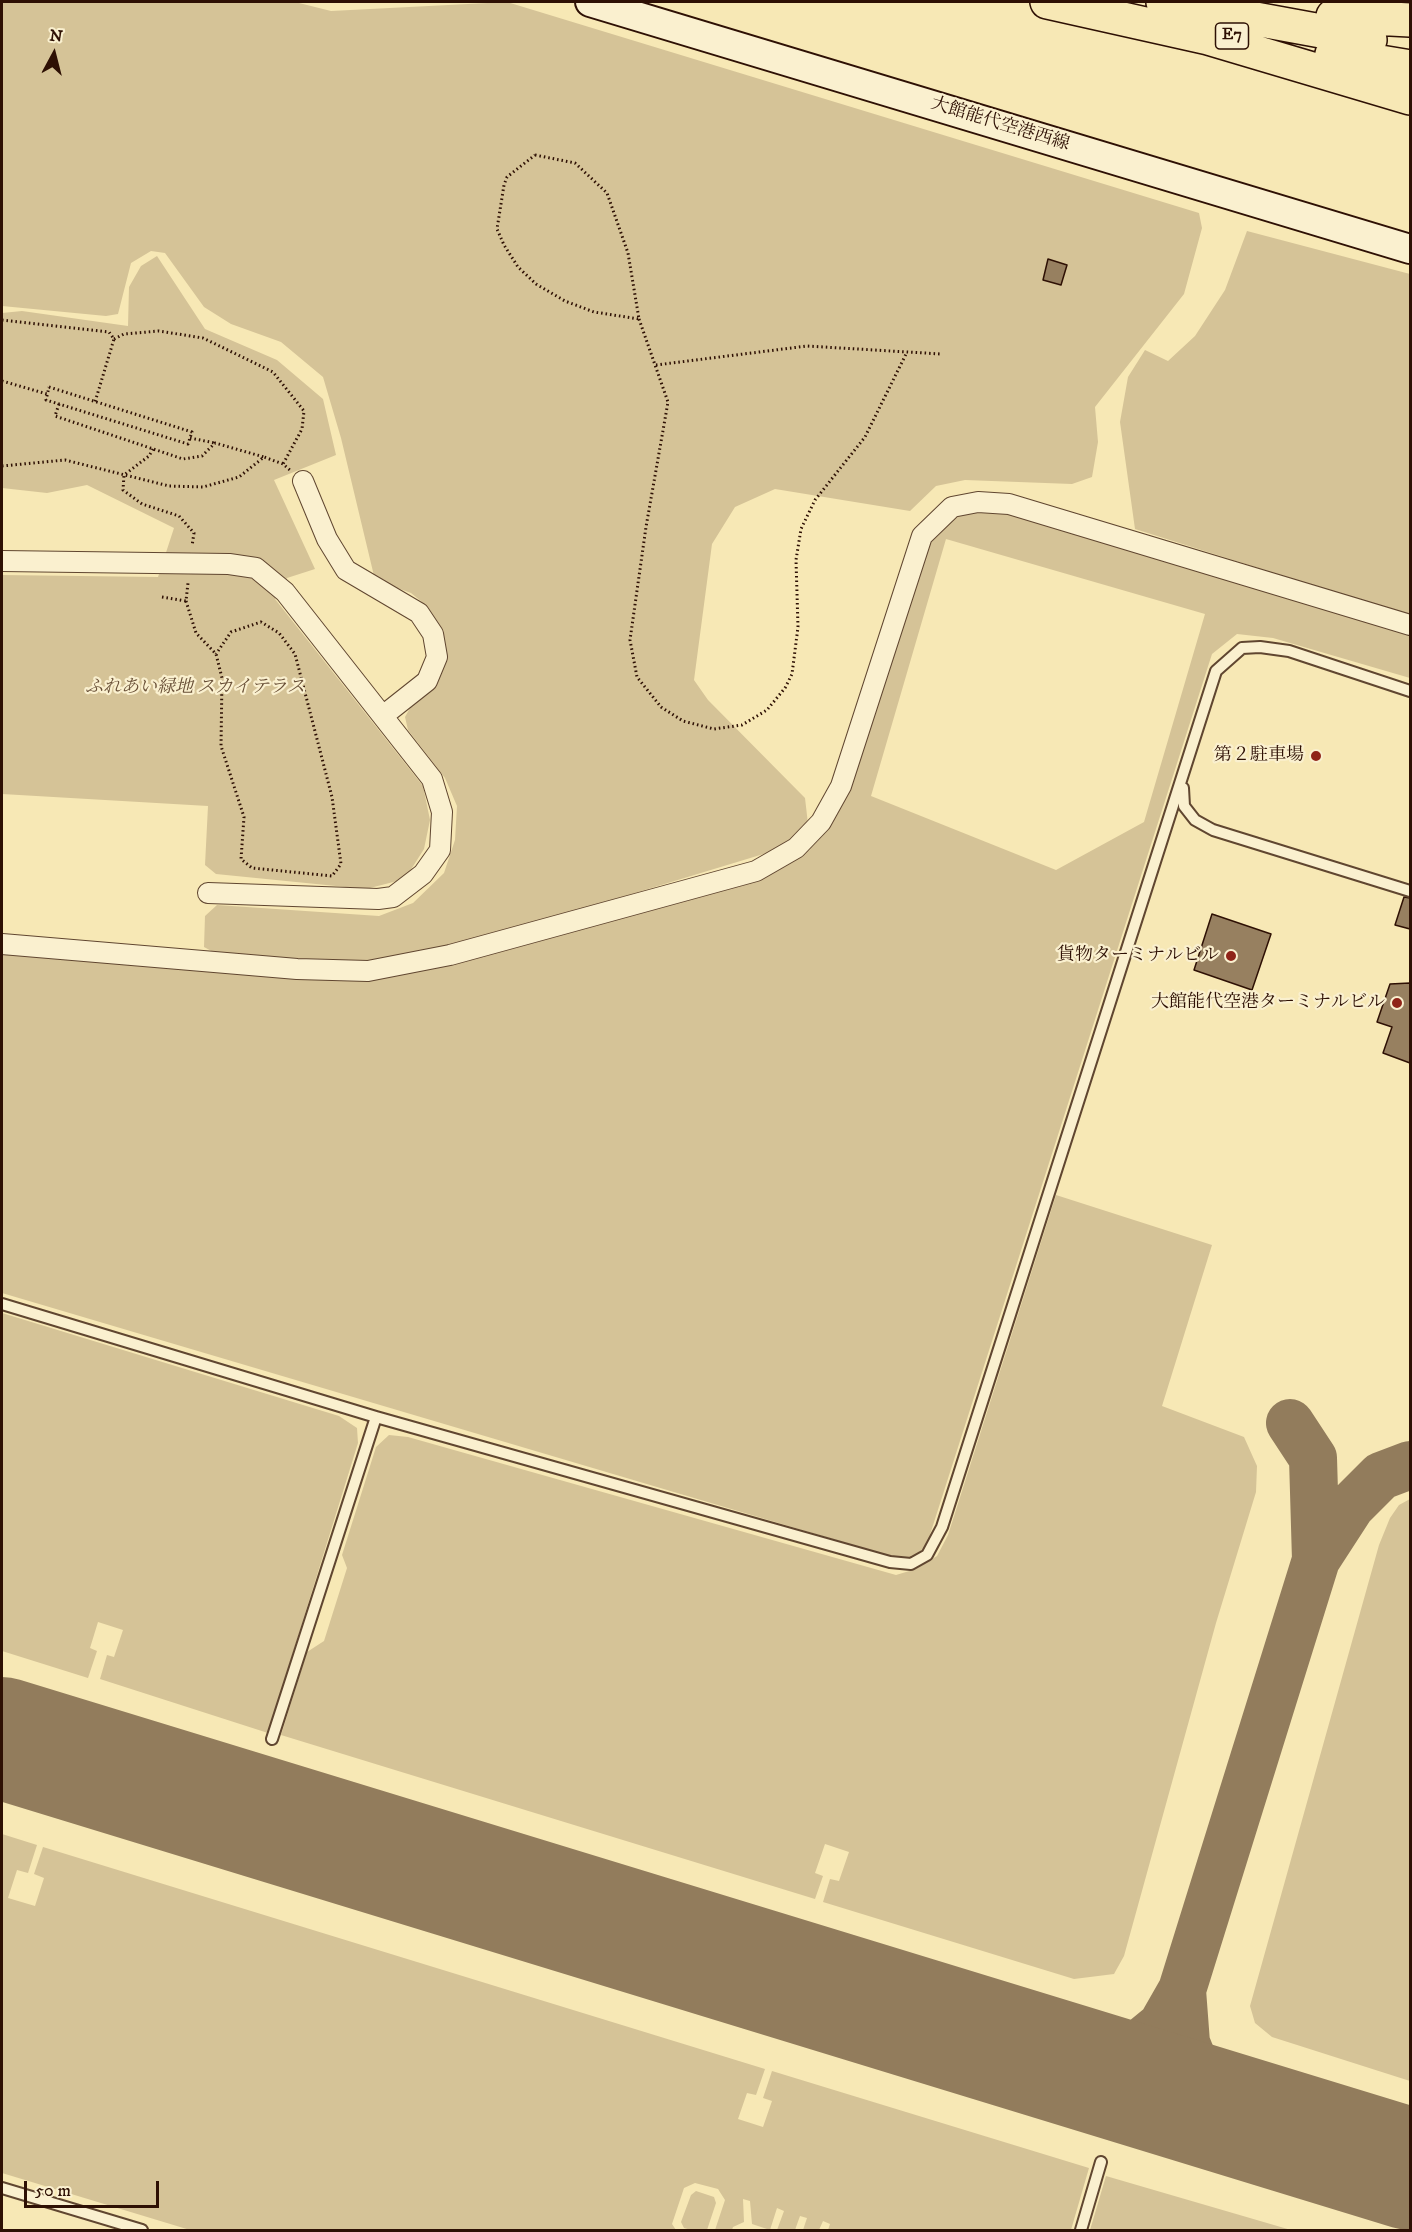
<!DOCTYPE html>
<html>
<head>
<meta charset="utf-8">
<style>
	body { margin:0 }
	#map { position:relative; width:1412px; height:2232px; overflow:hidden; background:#f7e8b5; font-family:"IM FELL DW Pica",serif }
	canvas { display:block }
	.frame { position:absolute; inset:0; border:3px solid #2e1004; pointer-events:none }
	.north { position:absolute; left:24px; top:24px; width:60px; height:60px; -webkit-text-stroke:4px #faf0cf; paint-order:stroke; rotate:7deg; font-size:16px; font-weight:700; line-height:24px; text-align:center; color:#2e1004 }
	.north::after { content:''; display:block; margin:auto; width:21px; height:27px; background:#2e1004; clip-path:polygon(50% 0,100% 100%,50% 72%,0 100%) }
	.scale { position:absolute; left:24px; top:2181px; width:135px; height:27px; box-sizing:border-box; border:3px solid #2e1004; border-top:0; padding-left:8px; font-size:18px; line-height:21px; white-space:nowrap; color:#2e1004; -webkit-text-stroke:4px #faf0cf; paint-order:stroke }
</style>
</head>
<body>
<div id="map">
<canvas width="1412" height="2232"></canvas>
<div class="frame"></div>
<div class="north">N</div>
<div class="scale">50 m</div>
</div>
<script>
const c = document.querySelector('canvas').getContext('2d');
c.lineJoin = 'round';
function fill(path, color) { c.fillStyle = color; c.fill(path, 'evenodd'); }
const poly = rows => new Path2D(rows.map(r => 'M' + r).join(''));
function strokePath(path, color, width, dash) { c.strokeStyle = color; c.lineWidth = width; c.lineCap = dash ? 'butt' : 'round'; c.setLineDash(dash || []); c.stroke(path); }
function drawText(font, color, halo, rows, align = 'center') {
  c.font = font + ' "IM FELL DW Pica","Noto Serif JP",serif'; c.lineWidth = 4.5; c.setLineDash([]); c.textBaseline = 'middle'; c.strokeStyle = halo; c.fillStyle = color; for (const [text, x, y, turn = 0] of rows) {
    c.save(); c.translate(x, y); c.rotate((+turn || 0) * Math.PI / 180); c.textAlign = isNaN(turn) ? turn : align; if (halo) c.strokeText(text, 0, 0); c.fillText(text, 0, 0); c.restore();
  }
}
const green = poly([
	[2,2,295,2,331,11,507,2,1199,213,1202,228,1184,294,1095,407,1098,442,1092,477,1072,484,965,480,936,486,910,511,775,489,735,507,712,544,694,680,708,700,805,798,808,824,780,849,503,933,368,965,217,954,204,947,205,916,217,905,379,916,413,903,444,873,455,840,457,806,445,778,408,730,405,717,411,706,435,682,444,659,444,631,428,607,411,593,375,580,341,438,323,377,281,342,231,324,204,307,165,253,151,251,131,263,118,314,106,316,2,306],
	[1247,231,1410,274,1410,616,1135,529,1120,422,1128,377,1145,350,1168,361,1195,336,1225,290],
	[157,256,205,329,277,360,323,399,336,455,274,480,315,569,287,578,275,599,423,786,430,820,424,849,405,879,366,889,216,874,205,865,208,806,2,794,2,575,158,577,174,528,87,485,47,493,2,488,2,313,22,311,128,326,129,287,141,266],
	[963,510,1010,511,1410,631,1410,678,1273,638,1237,634,1212,654,927,1544,916,1556,900,1559,2,1293,2,950,426,969,504,951,747,883,809,850,829,824,927,543],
	[946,539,1205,614,1144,822,1056,870,871,796],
	[1056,1195,1212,1245,1162,1406,1244,1437,1257,1466,1256,1492,1216,1623,1124,1956,1114,1974,1074,1979,823,1902,830,1879,839,1881,849,1852,825,1844,815,1873,823,1876,815,1899,281,1735,307,1652,324,1641,347,1568,342,1555,376,1447,389,1435,408,1437,896,1575,916,1569,937,1556,948,1535],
	[2,1313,339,1416,357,1428,358,1443,268,1733,100,1679,107,1655,114,1657,123,1630,98,1622,90,1648,97,1651,88,1678,2,1651],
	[1410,1499,1410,2081,1272,2037,1255,2023,1250,2006,1379,1545,1390,1518,1399,1505],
	[2,1834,37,1845,28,1873,17,1870,8,1898,35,1906,44,1878,34,1874,43,1847,765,2069,756,2095,747,2093,738,2119,763,2127,772,2101,763,2098,772,2071,1089,2168,1071,2230,828,2230,830,2224,823,2221,819,2230,803,2230,807,2218,800,2216,795,2230,777,2230,784,2211,777,2208,770,2230,752,2224,750,2201,743,2199,744,2222,733,2227,732,2230,715,2230,725,2200,718,2189,695,2183,684,2188,672,2224,676,2230,190,2230,2,2173],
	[1106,2176,1291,2230,1090,2230],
	[696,2191,714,2197,716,2203,707,2230,691,2230,684,2228,681,2222,691,2195]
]);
const taxiway = poly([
	[1290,1423,1313,1458,1316,1560],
	[1182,1990,1186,2043,1198,2073,1219,2096,1251,2120],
	[1057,2061,1109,2058,1134,2048,1162,2025,1182,1990,1316,1560,1351,1506,1381,1476,1410,1465]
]);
const runway = poly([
	[2,1738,1410,2169]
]);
const building = poly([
	[1048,259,1067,265,1061,285,1043,280,1048,259],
	[1404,897,1410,898,1410,929,1395,925,1404,897],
	[1212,914,1271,934,1252,990,1194,970,1212,914],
	[1410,983,1410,1063,1383,1053,1392,1027,1377,1022,1390,984,1410,983]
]);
const path = poly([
	[535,155,575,163,607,193,628,253,639,319,594,312,565,301,536,284,518,267,504,245,497,229,504,185,507,177,535,155],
	[639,319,668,402,646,527,630,640,637,677,661,707,683,721,714,729,742,725,767,710,785,688,792,674,798,627,796,560,801,529,815,500,865,437,907,352],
	[2,320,109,332,114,339,95,402],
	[114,339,124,334,159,331,203,338,273,372,304,411,302,429,283,464],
	[656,365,807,346,941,354],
	[2,381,47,394],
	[49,387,192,432,188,444,46,400,49,387],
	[59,404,55,416,183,459,202,456,215,443,264,457],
	[190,438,215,443],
	[153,449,149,456,124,475,123,490,142,504,179,516,194,533,192,546],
	[2,466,65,460,169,486,203,487,239,477,264,457,283,464,290,470],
	[162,597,186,601,188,583],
	[186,601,196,633,216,654,222,678,221,746,244,817,241,859,252,868,332,876,341,864,332,797,295,654,279,633,261,622,231,632,216,654]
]);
const lane = poly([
	[1183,788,1184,806,1195,820,1213,830,1410,891],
	[2,1304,376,1417,890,1562,911,1564,927,1555,942,1527,1216,671,1242,648,1260,647,1289,651,1410,691],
	[272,1739,376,1417],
	[2,2188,142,2230],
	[1081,2230,1101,2162]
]);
const street = poly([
	[303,481,327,539,346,570,419,613,433,634,437,657,427,681,384,715],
	[2,561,229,564,256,568,285,592,432,779,442,812,440,850,423,874,393,897,378,899,208,893],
	[2,944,297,969,368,971,450,955,756,871,796,848,821,822,841,786,922,536,952,507,978,502,1009,504,1410,625]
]);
const secondary = poly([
	[590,2,1410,249]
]);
const highway = poly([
	[1047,2,1208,38,1410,98],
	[1163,2,1370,40],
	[1333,16,1410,20],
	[1332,54,1410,67]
]);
const markers = [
	[1316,756,6,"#8f2418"],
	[1231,956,6,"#8f2418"],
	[1397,1003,6,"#8f2418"]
];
const shields = [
	[1232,36,33]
];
const shieldNames = [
	["E7",1232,36]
];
const streetNames = [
	["大館能代空港西線",1000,125,17]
];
const parkNames = [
	["ふれあい緑地 スカイテラス",195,688]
];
const poiNames = [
	["第２駐車場",1304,756],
	["貨物ターミナルビル",1219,956],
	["大館能代空港ターミナルビル",1385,1003]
];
fill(green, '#d5c397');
strokePath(taxiway, '#927c5c', 48);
strokePath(runway, '#927c5c', 122);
fill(building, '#978060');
strokePath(building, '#2e1004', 1.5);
strokePath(lane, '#604630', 14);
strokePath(street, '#604630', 22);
strokePath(secondary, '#2e1004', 32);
strokePath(highway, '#2e1004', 36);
strokePath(path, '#2e1004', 3, [1.5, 3]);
strokePath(lane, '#faf0cf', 10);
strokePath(street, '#faf0cf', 20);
strokePath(secondary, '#faf0cf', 28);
strokePath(highway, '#f7e8b5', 33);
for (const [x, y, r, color] of markers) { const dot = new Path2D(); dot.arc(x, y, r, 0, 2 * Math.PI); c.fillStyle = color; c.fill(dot); strokePath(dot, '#faf0cf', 2); }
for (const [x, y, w] of shields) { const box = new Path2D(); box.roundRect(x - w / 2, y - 13, w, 26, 4.5); c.fillStyle = '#faf0cf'; c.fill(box); strokePath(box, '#2e1004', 1.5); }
drawText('bold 16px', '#2e1004', null, shieldNames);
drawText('18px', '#2e1004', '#faf0cf', streetNames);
drawText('italic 18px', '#684f37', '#faf0cf', parkNames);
drawText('18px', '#2e1004', '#faf0cf', poiNames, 'right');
</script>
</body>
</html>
